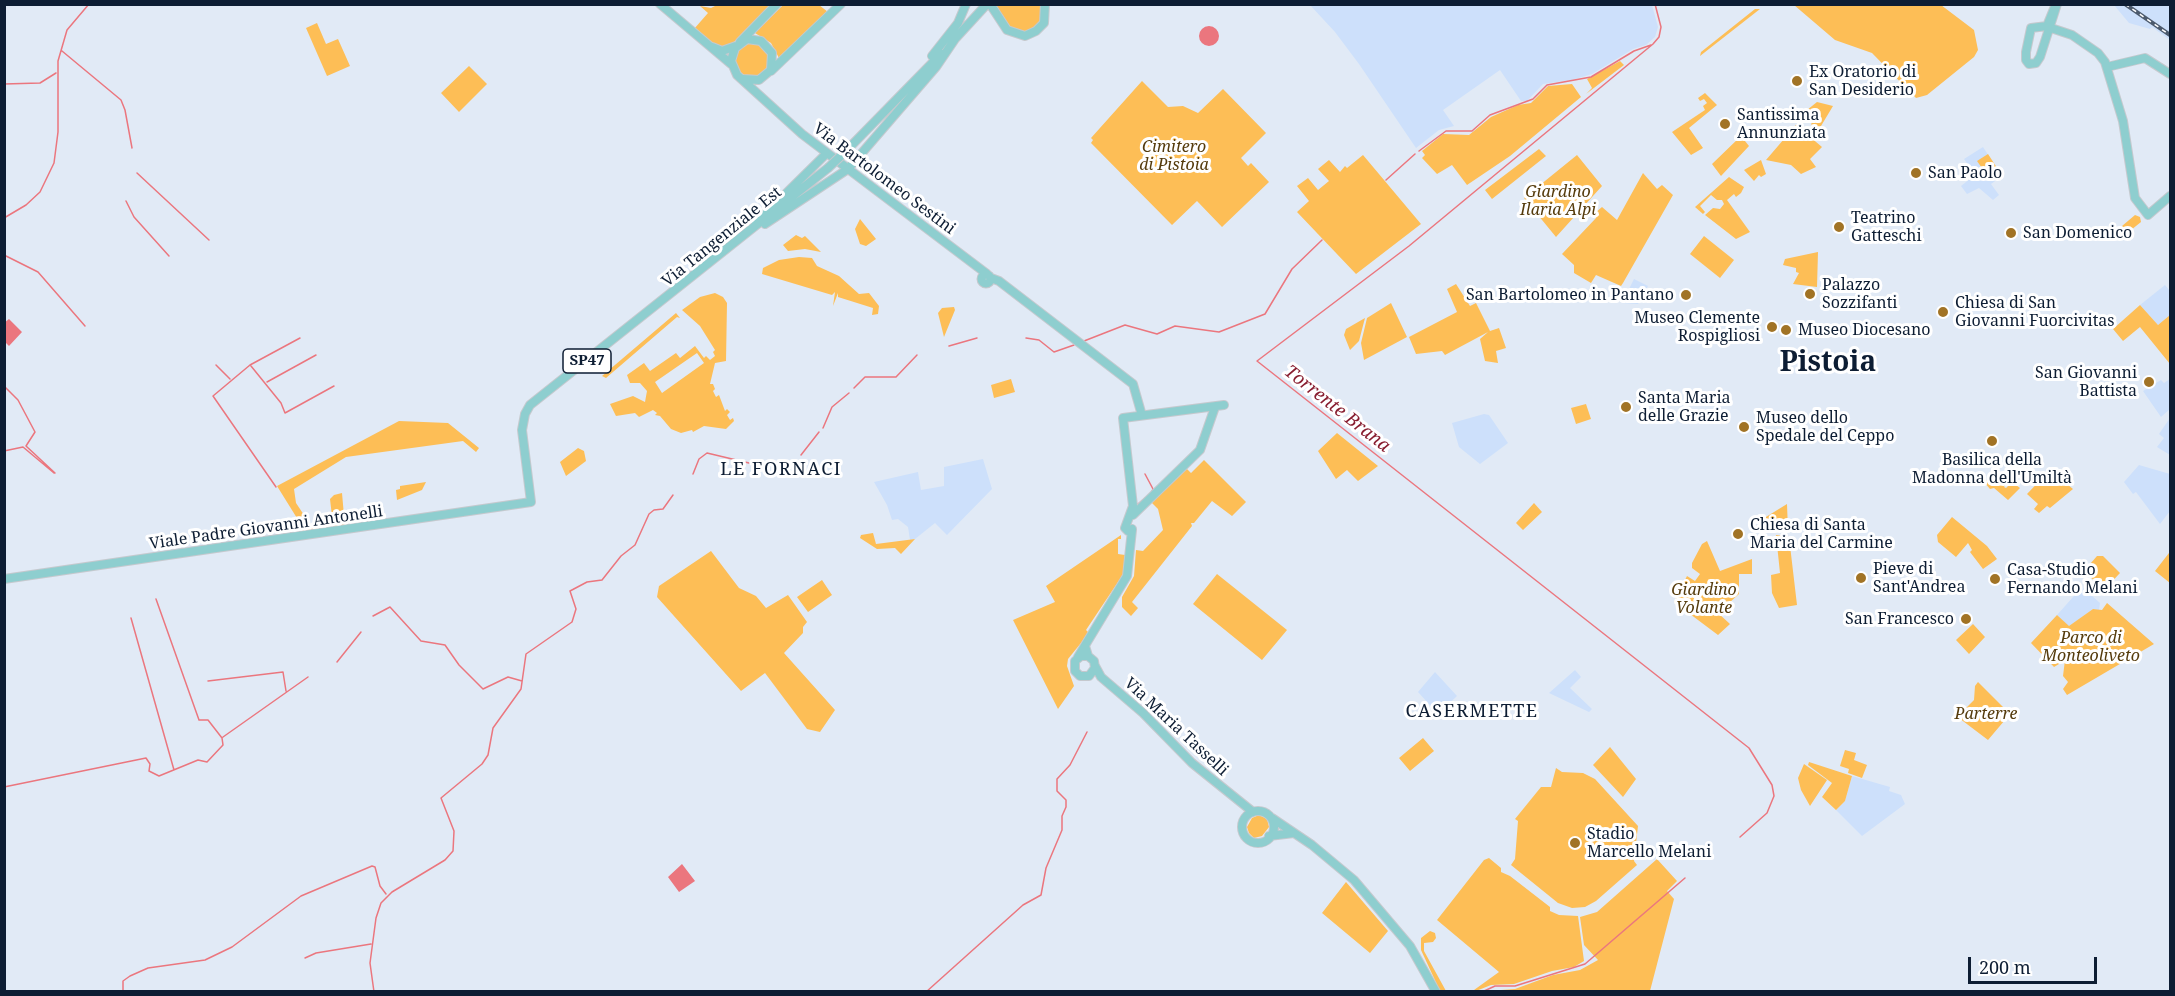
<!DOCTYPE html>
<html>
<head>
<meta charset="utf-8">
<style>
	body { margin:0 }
	#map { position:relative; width:2175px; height:996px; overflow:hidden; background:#e1eaf6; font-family:"Noto Serif",serif }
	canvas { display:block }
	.frame { position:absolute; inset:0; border:6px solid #0d1d33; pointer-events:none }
	.scale { position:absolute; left:1968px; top:957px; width:129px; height:27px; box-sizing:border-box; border:3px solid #0d1d33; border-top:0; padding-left:8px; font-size:18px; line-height:21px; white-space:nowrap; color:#0d1d33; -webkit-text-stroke:4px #fff; paint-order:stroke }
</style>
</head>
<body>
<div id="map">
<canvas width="2175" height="996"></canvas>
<div class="frame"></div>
<div class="scale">200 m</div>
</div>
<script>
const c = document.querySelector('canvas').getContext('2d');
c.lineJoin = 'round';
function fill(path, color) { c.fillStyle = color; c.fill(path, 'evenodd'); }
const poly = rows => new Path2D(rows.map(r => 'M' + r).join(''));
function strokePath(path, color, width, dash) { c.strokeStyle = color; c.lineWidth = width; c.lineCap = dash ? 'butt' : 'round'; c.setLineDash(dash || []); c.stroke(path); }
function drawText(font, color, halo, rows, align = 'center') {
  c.font = font + ' "Noto Serif",serif'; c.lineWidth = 6; c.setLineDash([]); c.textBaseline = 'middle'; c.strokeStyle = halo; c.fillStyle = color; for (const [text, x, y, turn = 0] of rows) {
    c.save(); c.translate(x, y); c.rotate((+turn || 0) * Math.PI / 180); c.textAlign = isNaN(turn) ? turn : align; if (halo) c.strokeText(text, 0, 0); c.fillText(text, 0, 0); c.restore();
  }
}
const built = poly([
	[1310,5,1652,5,1658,27,1655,37,1646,45,1633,49,1592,74,1572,80,1543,84,1527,101,1521,101,1500,70,1443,110,1454,126,1439,130,1416,148,1359,64,1335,32],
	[2114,5,2170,5,2170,40,2152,27,2150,29,2129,23],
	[1983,147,2002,176,1991,184,1999,195,1993,200,1979,188,1967,194,1961,186,1971,178,1967,172,1971,169,1964,159],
	[1634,279,1648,286,1638,304,1622,303],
	[2165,285,2170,291,2170,315,2158,325,2140,305],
	[2170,379,2170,409,2161,417,2143,391,2161,380,2164,383],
	[1484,414,1489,415,1508,443,1480,464,1459,447,1452,423],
	[2170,418,2170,455,2157,447,2164,438,2159,434],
	[983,459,992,489,947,535,935,523,915,539,910,540,908,527,898,519,892,520,887,505,874,482,918,472,921,490,944,486,944,467],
	[2139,465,2170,474,2170,511,2160,524,2136,492,2133,494,2124,482],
	[2082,587,2100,603,2099,610,2093,609,2069,627,2057,615],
	[1575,670,1581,677,1570,688,1592,709,1589,712,1549,693],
	[1435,672,1457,696,1438,714,1418,692],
	[1852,776,1890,787,1889,791,1901,795,1905,804,1862,836,1836,810,1845,801]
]);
const green = poly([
	[717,5,772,5,733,43,721,47,714,46,694,29,708,13,700,6,711,8],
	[783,5,819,5,828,12,779,58,771,43,755,33],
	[993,5,1041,5,1042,20,1037,28,1025,33,1011,30],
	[1794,5,1941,5,1974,30,1978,50,1974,57,1927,95,1916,98,1872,53,1835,40],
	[1755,9,1760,9,1700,56,1701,52],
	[317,23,326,44,338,39,350,66,327,76,306,28],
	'735 60a17 17 0 1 1 34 0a17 17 0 1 1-34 0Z',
	[1620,61,1624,65,1586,94,1592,88,1587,79],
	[469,66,487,84,459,112,441,93],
	[1142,81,1168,107,1183,106,1198,113,1223,89,1266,133,1241,158,1248,166,1251,163,1269,182,1222,227,1197,201,1172,225,1091,143,1093,140,1091,138],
	[1572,84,1581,97,1510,156,1467,185,1452,165,1437,174,1422,158,1425,155,1422,151,1443,134,1469,135,1491,117,1518,105,1531,103,1548,86],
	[1705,93,1717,105,1689,128,1703,148,1691,155,1672,132,1705,110,1703,106,1707,103,1704,99,1700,101,1698,98],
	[1817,102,1833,106,1818,131,1811,124,1817,117,1807,110],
	[1796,125,1822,147,1810,159,1816,167,1801,174,1791,165,1766,160],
	[1741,136,1749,146,1721,176,1712,164],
	[1539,149,1546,156,1492,199,1485,190],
	[1988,154,2001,174,1991,181,1977,161],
	[1363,155,1421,224,1356,274,1297,212,1309,201,1297,186,1308,178,1318,190,1329,181,1318,169,1329,160,1340,172,1345,166,1347,168],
	[1577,155,1602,186,1556,237,1524,198],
	[1761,160,1766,174,1761,177,1759,175,1754,181,1744,170],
	[1643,173,1657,189,1662,185,1673,195,1623,283,1621,286,1596,275,1591,283,1574,273,1574,265,1562,254,1596,218,1595,213,1602,207,1617,220],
	[1729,177,1744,187,1741,193,1736,197,1734,194,1727,200,1750,232,1736,239,1705,215,1713,208,1720,209,1724,204,1722,200,1717,200,1711,195,1700,206,1705,212,1703,214,1695,207],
	[2135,215,2140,217,2141,222,2131,230,2131,238,2128,238,2122,226],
	[860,219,876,239,866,246,860,244,855,229],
	[796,235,802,238,805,236,821,252,805,249,788,251,783,245],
	[1704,236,1734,260,1720,278,1690,254],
	[1818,252,1817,287,1793,284,1799,273,1796,272,1796,268,1783,265,1785,259],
	[799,257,812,258,817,266,839,276,859,294,869,293,879,306,878,314,872,315,873,308,838,297,838,293,833,306,835,292,832,295,762,274,763,268,779,260],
	[1456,284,1470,306,1476,303,1490,331,1499,328,1506,348,1496,351,1498,363,1485,361,1480,339,1488,332,1445,355,1442,351,1416,354,1409,337,1457,312,1447,289],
	[715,293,723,297,727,303,726,361,715,363,710,384,713,384,715,389,713,391,716,397,719,395,725,411,727,409,730,412,727,415,730,420,733,418,734,421,726,429,704,426,693,432,692,430,681,433,671,429,660,416,655,415,657,413,653,410,639,417,635,413,616,416,610,404,633,396,645,402,647,391,640,383,630,383,627,375,644,363,650,371,676,353,680,358,695,346,704,358,706,356,710,360,715,356,713,352,715,350,700,326,682,310,700,297],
	[697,353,704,363,662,393,655,382],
	[1391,303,1407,337,1364,360,1361,343,1367,318],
	[2140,305,2158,325,2170,315,2170,364,2140,327,2123,341,2113,329],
	[954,307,955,310,944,337,938,313,942,308],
	[676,313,680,318,677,317,606,378,602,376],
	[1365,318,1359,341,1350,350,1344,335,1346,329],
	[1011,379,1015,392,994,398,991,385],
	[1586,404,1591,419,1576,424,1571,408],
	[399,421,448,423,479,448,476,452,463,441,346,457,294,489,296,503,310,524,324,522,321,528,303,533,300,523,277,486],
	[1337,433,1378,466,1358,481,1347,470,1336,479,1318,451],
	[578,448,584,451,586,461,566,476,560,462],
	[1204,460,1246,502,1232,516,1212,501,1194,523,1191,523,1192,526,1132,602,1138,608,1131,616,1122,607,1122,597,1134,576,1136,550,1143,551,1163,530,1158,509,1150,501,1185,467,1191,473],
	[2050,470,2073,489,2050,508,2047,506,2039,513,2034,509,2038,504,2027,494],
	[2004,474,2011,480,2008,480,2004,487,2006,488,2012,482,2020,488,2008,500,1994,488,1990,489,1984,482,1986,480,1992,486,1999,484],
	[426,482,422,490,397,500,396,490,400,489,400,486],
	[342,493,345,527,338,528,333,525,330,499,334,495],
	[1534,503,1542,512,1523,530,1516,523],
	[1787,504,1788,531,1760,525,1761,520],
	[1952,517,1987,546,1997,559,1983,569,1970,552,1972,550,1968,543,1956,557,1938,542,1937,535],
	[873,533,876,544,915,539,901,554,895,548,877,549,860,538,861,535],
	[1121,535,1121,539,1118,539,1118,554,1125,555,1124,573,1086,630,1088,632,1081,643,1068,659,1067,666,1074,686,1058,709,1013,620,1055,602,1046,586],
	[1776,535,1789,537,1797,605,1779,608,1772,593,1771,575,1780,573],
	[1707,541,1720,571,1752,559,1752,574,1739,574,1739,594,1718,613,1730,624,1718,635,1674,602,1687,576,1695,581,1700,574,1692,568,1692,563,1702,544],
	[711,551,739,588,756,596,766,608,788,595,807,622,803,627,803,633,784,653,835,710,820,732,807,729,765,673,741,691,657,597,659,586],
	[2169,553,2170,554,2170,583,2155,571],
	[2097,556,2103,556,2120,573,2104,590,2084,571],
	[1217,574,1287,630,1262,660,1193,604],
	[822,580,832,595,808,612,797,597],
	[2107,603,2154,644,2067,695,2063,689,2068,682,2063,676,2065,660,2060,659,2059,664,2054,667,2031,643,2057,615,2069,626,2093,609,2102,610],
	[1973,624,1985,637,1969,654,1956,640],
	[1978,682,2010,714,1988,740,1955,715,1955,711,1967,707,1974,700,1975,686],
	[1423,738,1434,751,1410,771,1399,758],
	[1610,747,1636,779,1623,797,1593,765],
	[1845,750,1856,753,1854,760,1867,765,1862,778,1848,773,1849,769,1840,766],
	[1809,762,1852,776,1845,801,1836,810,1822,797,1832,783,1808,765],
	[1804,764,1827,780,1810,806,1801,790,1798,778],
	[1556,768,1562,772,1583,773,1595,779,1638,826,1634,861,1637,865,1596,901,1585,907,1572,908,1558,903,1511,865,1515,859,1518,821,1515,819,1541,787,1551,787],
	[1259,815,1267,819,1269,827,1262,836,1254,838,1249,833,1247,827,1252,818],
	[1489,858,1501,868,1501,872,1510,876,1550,907,1550,911,1559,915,1578,916,1584,961,1574,967,1552,971,1514,984,1491,985,1476,991,1474,990,1499,972,1437,920,1484,860],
	[1657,859,1677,881,1667,891,1674,899,1650,991,1487,991,1515,989,1553,975,1580,970,1598,960,1584,945,1580,917,1597,912],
	[1346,882,1388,931,1370,953,1322,913],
	[1430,931,1435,933,1436,938,1433,942,1424,943,1424,951,1446,991,1440,991,1421,950,1421,938]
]);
const water = poly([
	'1199 36a10 10 0 1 1 20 0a10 10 0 1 1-20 0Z',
	[9,319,22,332,9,346,5,342,4,323],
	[682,864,695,881,679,892,668,877]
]);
const stream = poly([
	[1655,4,1661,27,1659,37,1653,44,1409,246,1257,361,1749,748,1772,785,1774,796,1767,813,1740,837],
	[62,51,121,100,125,110,132,148],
	[4,84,40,83,56,73],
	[1419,151,1446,131,1472,131,1490,115,1533,99,1547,85,1591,77,1634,51,1651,45],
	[137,173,209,240],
	[1386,180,1415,154],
	[126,201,134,217,169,256],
	[4,218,26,205,40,192,54,163,58,132,58,61,67,30,89,4],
	[4,255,38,272,85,326],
	[1026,338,1039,340,1054,352,1074,345],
	[1084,341,1125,325,1157,334,1175,326,1219,332,1265,314,1292,269,1322,240],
	[949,346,977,338],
	[216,365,230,379],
	[251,366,281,403,285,413,334,386],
	[267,382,316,355],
	[4,386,18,400,35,432,26,446,55,473],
	[854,388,865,377,896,377,917,355],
	[823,428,832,407,849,393],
	[4,451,23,447,54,473],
	[801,455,819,432],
	[693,474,699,459,707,453,749,463],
	[1145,474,1153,489,1151,493],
	[276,487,213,396,250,365,300,338],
	[1137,505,1145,498],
	[373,616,390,607,421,641,445,645,459,665,483,689,508,677,522,681],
	[131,618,174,770],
	[337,662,361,632],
	[208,681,283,672,286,691],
	[223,737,308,677],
	[4,787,146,758,150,764,149,771,159,776,198,760,207,762,223,745,222,738,208,720,199,720,156,599],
	[305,958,316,953,371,944],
	[123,992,123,981,130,976,148,968,205,960,232,947,301,896,372,866,375,867,380,886,386,894],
	[374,992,370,963,376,918,381,903,392,892,445,860,453,851,454,831,441,798,482,764,488,755,493,728,521,689,526,654,572,622,576,609,570,591,587,582,602,580,621,556,635,545,649,514,654,510,663,509,673,495],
	[926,992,1023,905,1041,895,1046,868,1062,830,1062,816,1066,807,1066,800,1057,791,1057,779,1070,765,1087,732],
	[1482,992,1495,986,1515,986,1585,964,1685,878]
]);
const major = poly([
	[660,4,731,64],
	[990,4,1007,30,1025,36,1036,31,1044,23,1045,4],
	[2056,4,2047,26,2031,28,2026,52,2026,60,2029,64,2036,63,2040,57,2057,4],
	[2051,28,2072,35,2098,53,2105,62,2123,121,2135,198,2148,215,2170,196],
	[953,41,987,4],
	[740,42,777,4],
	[712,47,722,51,736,46],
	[932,56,958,23,966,4],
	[2107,67,2145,58,2170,74],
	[771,71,841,4],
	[743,79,759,80,771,70,772,53,761,41,747,39,735,48,731,61,737,75,802,134,987,274],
	[845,152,941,54],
	[756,223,827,153],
	[765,224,848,169,936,67,955,39],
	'981.5 279a4.5 4.5 0 1 1 9 0a4.5 4.5 0 1 1-9 0Z',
	[991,278,999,281,1133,384,1141,412],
	[1133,515,1200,450,1215,407],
	[1132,529,1128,531,1125,528,1133,506,1123,418,1224,405],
	[4,579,531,502,522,430,525,414,530,405,828,168],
	[1085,646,1088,656,1094,661,1095,668,1089,676,1080,676,1075,671,1075,661,1081,656,1088,656],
	[1078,657,1127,576,1132,530],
	[1095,666,1101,677,1143,713,1192,763,1253,812],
	'1242 827a16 16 0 1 1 32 0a16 16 0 1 1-32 0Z',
	[1272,818,1312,845,1354,880,1410,946,1436,992],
	[1269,836,1294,833]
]);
const rail = poly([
	[2125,4,2170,35]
]);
const majorBridge = poly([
	[828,168,845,152]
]);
const markers = [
	[1797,81,6,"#a17325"],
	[1725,124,6,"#a17325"],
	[1916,173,6,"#a17325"],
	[1839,227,6,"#a17325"],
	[2011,233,6,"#a17325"],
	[1810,294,6,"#a17325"],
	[1686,295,6,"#a17325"],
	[1943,312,6,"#a17325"],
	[1772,327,6,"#a17325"],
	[1786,330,6,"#a17325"],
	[2149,382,6,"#a17325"],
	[1626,407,6,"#a17325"],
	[1744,427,6,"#a17325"],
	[1992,441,6,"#a17325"],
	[1738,534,6,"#a17325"],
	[1861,578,6,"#a17325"],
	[1995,579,6,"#a17325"],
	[1966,619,6,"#a17325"],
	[1575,843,6,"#a17325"]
];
const shields = [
	[587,361,48]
];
const shieldNames = [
	["SP47",587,361]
];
const poiNames = [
	["Ex Oratorio di",1809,72],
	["San Desiderio",1809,90],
	["Santissima",1737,115],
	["Annunziata",1737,133],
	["San Paolo",1928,173],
	["Teatrino",1851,218],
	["Gatteschi",1851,236],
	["San Domenico",2023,233],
	["Palazzo",1822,285],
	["Sozzifanti",1822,303],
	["San Bartolomeo in Pantano",1674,295,"right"],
	["Chiesa di San",1955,303],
	["Giovanni Fuorcivitas",1955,321],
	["Museo Clemente",1760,318,"right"],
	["Rospigliosi",1760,336,"right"],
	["Museo Diocesano",1798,330],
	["San Giovanni",2137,373,"right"],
	["Battista",2137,391,"right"],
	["Santa Maria",1638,398],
	["delle Grazie",1638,416],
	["Museo dello",1756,418],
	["Spedale del Ceppo",1756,436],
	["Basilica della",1992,460,"center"],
	["Madonna dell'Umiltà",1992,478,"center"],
	["Chiesa di Santa",1750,525],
	["Maria del Carmine",1750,543],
	["Pieve di",1873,569],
	["Sant'Andrea",1873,587],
	["Casa-Studio",2007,570],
	["Fernando Melani",2007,588],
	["San Francesco",1954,619,"right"],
	["Stadio",1587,834],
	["Marcello Melani",1587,852]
];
const parkNames = [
	["Cimitero",1174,147],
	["di Pistoia",1174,165],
	["Giardino",1558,192],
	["Ilaria Alpi",1558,210],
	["Giardino",1704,590],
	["Volante",1704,608],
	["Parco di",2091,638],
	["Monteoliveto",2091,656],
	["Parterre",1986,714]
];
const streetNames = [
	["Via Bartolomeo Sestini",884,179,37],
	["Via Tangenziale Est",722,237,-39],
	["Viale Padre Giovanni Antonelli",266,528,-8],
	["Via Maria Tasselli",1176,727,43]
];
const waterNames = [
	["Torrente Brana",1337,409,38]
];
const neighbourhoodNames = [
	["LE FORNACI",781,470],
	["CASERMETTE",1472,712]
];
const townNames = [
	["Pistoia",1828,363]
];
fill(built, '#cde0fb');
fill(green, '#fdbe56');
fill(water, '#eb767e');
strokePath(stream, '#eb767e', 1.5);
strokePath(major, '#c5c9ce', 10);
strokePath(major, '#8ececf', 8);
strokePath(rail, '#4c5a6d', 4);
strokePath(rail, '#fff', 1.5, [4.5]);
strokePath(majorBridge, '#c5c9ce', 10, []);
strokePath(majorBridge, '#8ececf', 8);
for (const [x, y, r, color] of markers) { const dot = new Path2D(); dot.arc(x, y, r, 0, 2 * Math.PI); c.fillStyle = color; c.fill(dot); strokePath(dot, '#fff', 2); }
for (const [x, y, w] of shields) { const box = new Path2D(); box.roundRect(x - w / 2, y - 12, w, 24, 4.5); c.fillStyle = '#fff'; c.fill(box); strokePath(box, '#0d1d33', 1.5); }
drawText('bold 15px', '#0d1d33', null, shieldNames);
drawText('16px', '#0d1d33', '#fff', poiNames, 'left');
drawText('italic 16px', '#553b0c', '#fff', parkNames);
drawText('16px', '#0d1d33', '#fff', streetNames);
drawText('italic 18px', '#881e30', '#fff', waterNames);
c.letterSpacing = '1.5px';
drawText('18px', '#0d1d33', '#fff', neighbourhoodNames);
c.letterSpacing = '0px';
drawText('bold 28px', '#0d1d33', '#fff', townNames);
</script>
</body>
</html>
